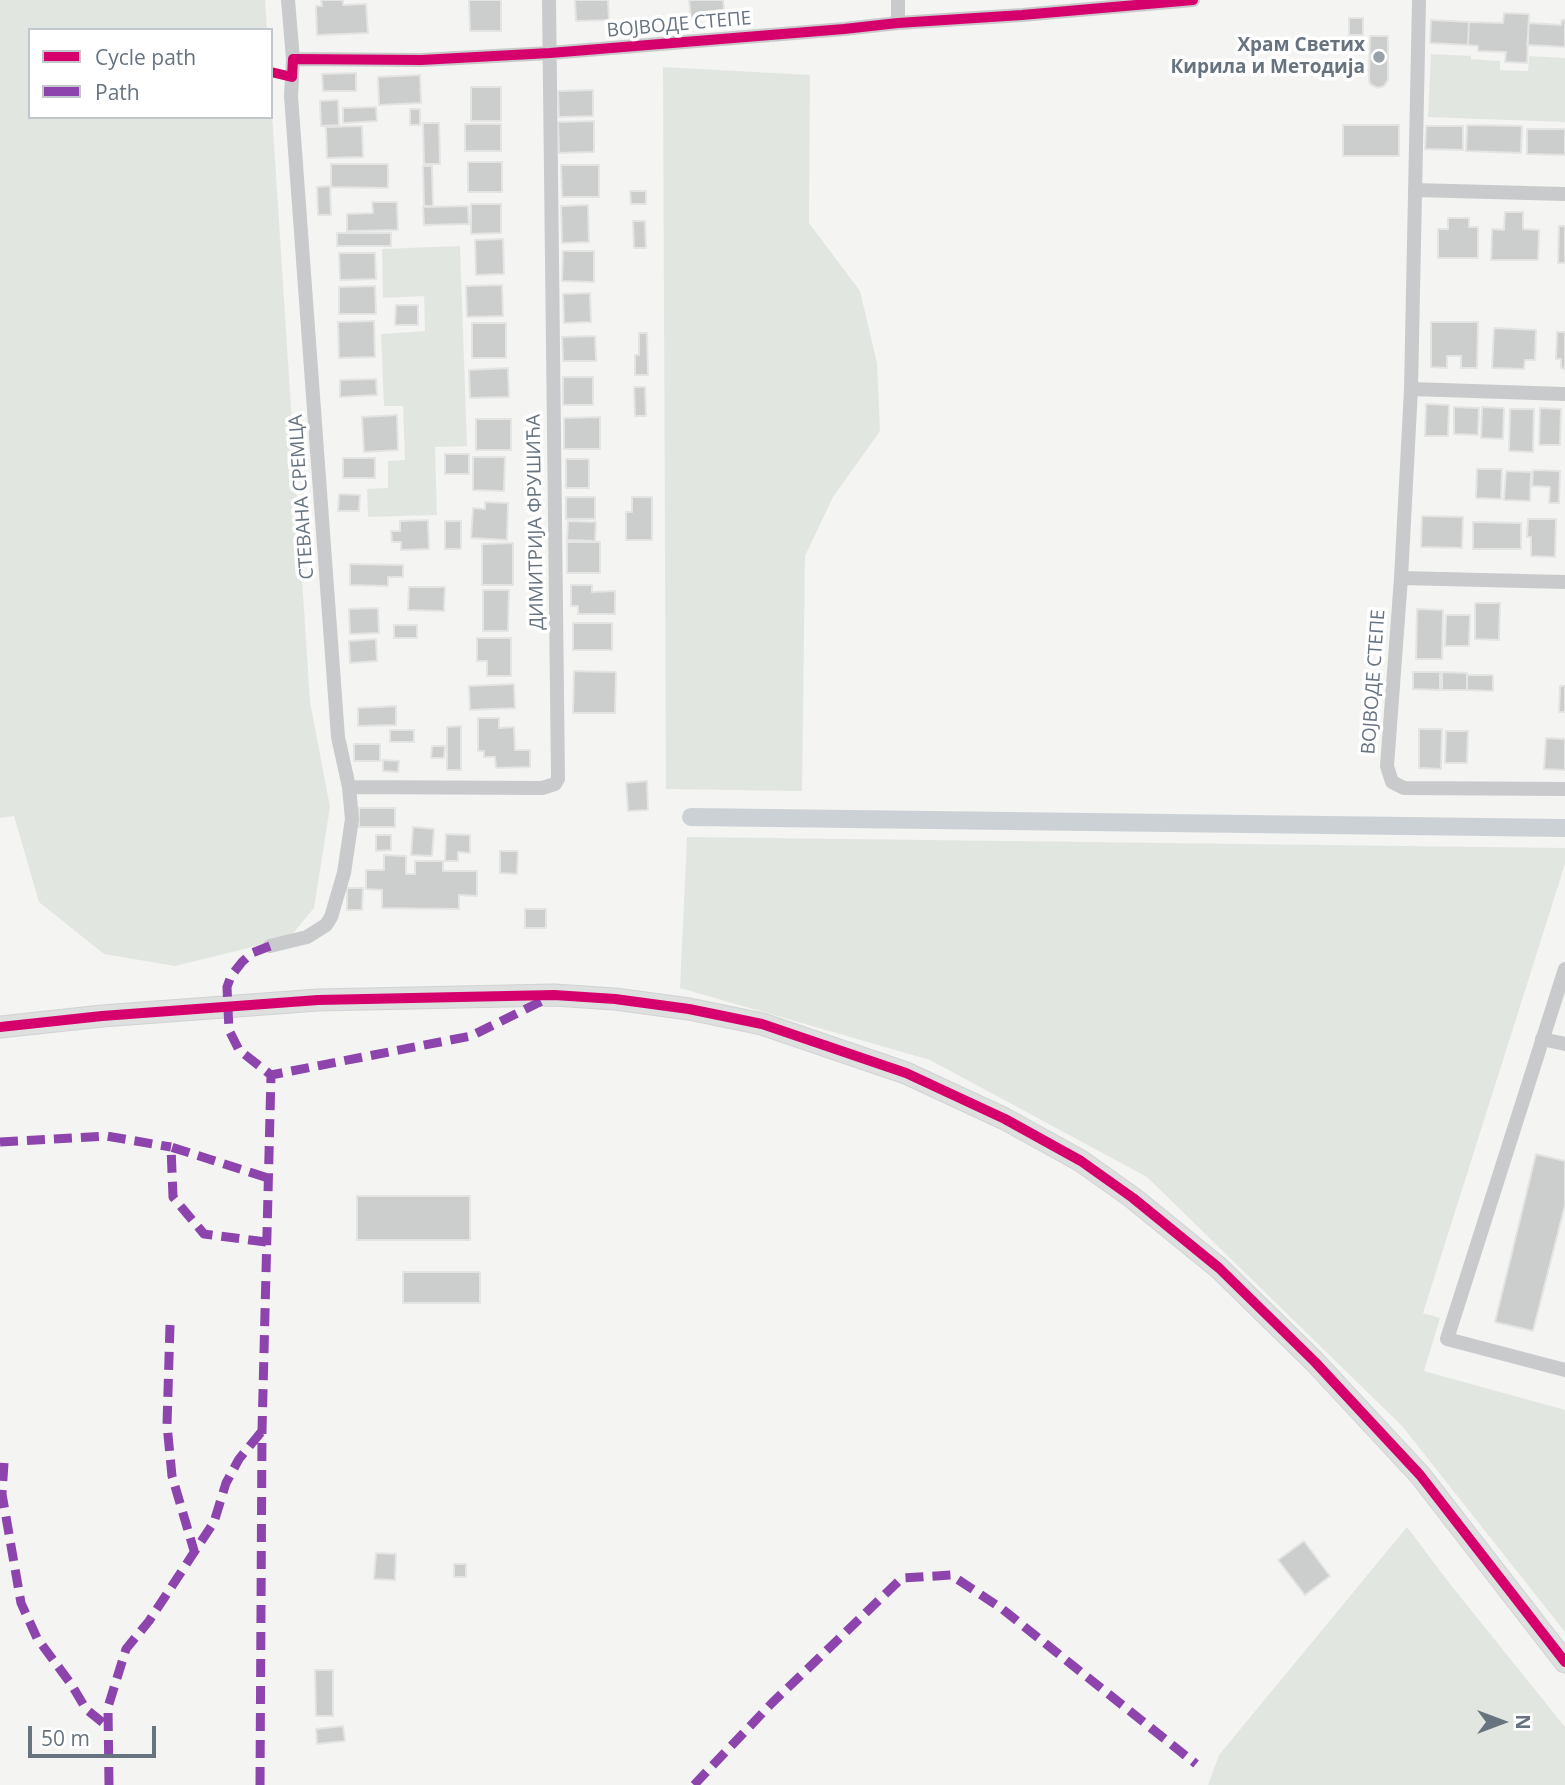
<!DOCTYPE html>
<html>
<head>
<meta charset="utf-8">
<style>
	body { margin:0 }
	#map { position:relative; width:1565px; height:1785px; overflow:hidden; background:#f4f4f3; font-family:"Open Sans",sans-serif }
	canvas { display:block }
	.legend { position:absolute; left:28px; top:28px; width:245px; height:91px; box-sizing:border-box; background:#fff; border:2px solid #c2c7cc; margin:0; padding:9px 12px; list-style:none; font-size:21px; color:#677480 }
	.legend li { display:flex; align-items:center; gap:14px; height:35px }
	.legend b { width:35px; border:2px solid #c2c7cc }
	.north { position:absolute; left:1467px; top:1687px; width:70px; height:70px; -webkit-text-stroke:5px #fff; paint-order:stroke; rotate:90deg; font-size:19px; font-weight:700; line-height:28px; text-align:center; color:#677480 }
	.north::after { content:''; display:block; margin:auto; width:24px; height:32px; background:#677480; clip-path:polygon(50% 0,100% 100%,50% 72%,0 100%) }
	.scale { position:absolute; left:28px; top:1726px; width:128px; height:32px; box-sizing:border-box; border:4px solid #677480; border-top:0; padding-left:9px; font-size:21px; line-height:24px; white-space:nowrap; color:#677480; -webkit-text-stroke:5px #fff; paint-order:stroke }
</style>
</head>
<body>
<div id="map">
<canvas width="1565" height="1785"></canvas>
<ul class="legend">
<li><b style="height:9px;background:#d6006c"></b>Cycle path</li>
<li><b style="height:9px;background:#8e44ad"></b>Path</li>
</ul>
<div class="north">N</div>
<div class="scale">50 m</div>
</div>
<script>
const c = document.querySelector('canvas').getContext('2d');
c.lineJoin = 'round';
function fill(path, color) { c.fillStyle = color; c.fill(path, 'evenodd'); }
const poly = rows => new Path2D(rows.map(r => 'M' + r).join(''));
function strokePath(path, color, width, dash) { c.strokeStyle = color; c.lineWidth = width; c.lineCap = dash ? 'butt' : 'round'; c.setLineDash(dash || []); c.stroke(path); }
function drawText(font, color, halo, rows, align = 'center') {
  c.font = font + ' "Open Sans",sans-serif'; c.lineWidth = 7; c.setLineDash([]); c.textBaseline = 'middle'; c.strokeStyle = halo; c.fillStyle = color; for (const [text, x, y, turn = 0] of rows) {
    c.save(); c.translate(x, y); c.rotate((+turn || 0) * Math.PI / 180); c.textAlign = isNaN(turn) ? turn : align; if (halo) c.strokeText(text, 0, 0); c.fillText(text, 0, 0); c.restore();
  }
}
const green = poly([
	[0,0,265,0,267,30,30,30,30,117,271,117,271,98,310,702,330,807,314,908,289,938,175,966,104,954,39,902,14,816,0,818],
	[1431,54,1471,56,1471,59,1500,61,1500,70,1528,71,1529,56,1565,58,1565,122,1428,117],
	[663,67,810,75,809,223,860,291,877,363,880,431,833,497,805,556,802,791,666,789],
	[460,246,467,446,435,447,437,515,368,517,367,489,388,488,388,461,405,460,403,406,384,406,381,334,425,331,424,296,383,298,382,249],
	[687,837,1565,848,1565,864,1423,1313,1440,1318,1424,1371,1565,1410,1565,1632,1402,1426,1147,1177,930,1060,680,988],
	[1407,1527,1450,1584,1565,1727,1565,1785,1208,1785,1219,1755]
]);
const canal = poly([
	[691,817,1565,828]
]);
const building = poly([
	[321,0,343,0,343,5,366,4,368,33,317,35,316,6,322,6,321,0],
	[469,0,501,0,501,31,470,31,469,0],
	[575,0,608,0,609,20,576,21,575,0],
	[689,0,723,0,725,16,691,19,689,0],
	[1504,13,1529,14,1527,63,1505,62,1506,52,1478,51,1478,46,1468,45,1469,22,1503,23,1504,13],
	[1349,18,1363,18,1363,35,1349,35,1349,18],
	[1431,20,1469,22,1468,45,1430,43,1431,20],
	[1562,20,1565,20,1565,47,1527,45,1529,23,1561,25,1562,20],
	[1370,36,1388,36,1388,80,1384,86,1378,88,1370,84,1369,78,1370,36],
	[356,73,356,91,323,91,322,74,356,73],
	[420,75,421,103,379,105,378,77,420,75],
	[471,87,501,87,501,121,471,121,471,87],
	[593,90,593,116,559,117,558,91,593,90],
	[338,100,339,125,321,126,320,101,338,100],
	[376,107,377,121,343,123,343,108,376,107],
	[410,109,420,109,420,125,410,125,410,109],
	[594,121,594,152,559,153,558,122,594,121],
	[423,123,439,123,440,164,424,164,423,123],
	[465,124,501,124,501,151,465,151,465,124],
	[1343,125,1399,125,1399,156,1343,156,1343,125],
	[1467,125,1522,126,1521,153,1466,151,1467,125],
	[362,126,363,157,327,158,326,127,362,126],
	[1426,126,1463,126,1463,150,1425,149,1426,126],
	[1527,129,1565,129,1565,155,1527,154,1527,129],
	[468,162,502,162,502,192,468,192,468,162],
	[331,164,388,164,388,188,331,187,331,164],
	[561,165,599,165,599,197,562,197,561,165],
	[423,166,432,166,433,206,424,206,423,166],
	[330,186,331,215,318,215,317,187,330,186],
	[630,191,646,191,646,204,631,204,630,191],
	[372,202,397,202,398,230,347,231,347,214,373,213,372,202],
	[471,204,501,204,501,233,471,234,471,204],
	[588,205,589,242,562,243,561,206,588,205],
	[468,206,469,224,424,225,423,207,468,206],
	[1505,212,1523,212,1523,229,1539,230,1538,260,1491,260,1492,229,1504,230,1505,212],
	[1448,218,1469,218,1469,227,1478,227,1478,258,1438,258,1438,229,1448,229,1448,218],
	[633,221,645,221,646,248,634,248,633,221],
	[1559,226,1565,226,1565,263,1558,263,1559,226],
	[337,233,391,233,391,246,337,246,337,233],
	[503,239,504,274,476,275,475,240,503,239],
	[563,251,594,251,594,282,562,281,563,251],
	[339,253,375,253,376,279,340,280,339,253],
	[502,285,503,316,467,317,466,286,502,285],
	[375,286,376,314,339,314,339,287,375,286],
	[590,293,591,322,564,323,563,294,590,293],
	[396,305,418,305,418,325,395,325,396,305],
	[374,321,375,357,339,358,338,322,374,321],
	[1431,322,1478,322,1477,368,1461,368,1461,356,1447,356,1447,368,1431,367,1431,322],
	[472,323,506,323,506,358,472,358,472,323],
	[1494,328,1536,330,1535,360,1525,360,1524,369,1492,368,1494,328],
	[1557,332,1565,332,1565,369,1561,368,1561,359,1556,359,1557,332],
	[639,333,647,333,648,375,635,375,635,355,639,355,639,333],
	[595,336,596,361,563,361,562,337,595,336],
	[508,368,509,397,470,398,469,370,508,368],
	[563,377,593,377,593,405,563,405,563,377],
	[376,379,377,395,340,397,340,380,376,379],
	[634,387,645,387,646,416,635,416,634,387],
	[1426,404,1449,405,1448,436,1425,436,1426,404],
	[1454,407,1479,408,1478,435,1454,434,1454,407],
	[1482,407,1504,408,1503,439,1481,438,1482,407],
	[1540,408,1561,409,1560,445,1539,445,1540,408],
	[1510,409,1534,409,1533,452,1509,451,1510,409],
	[397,415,398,450,364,452,362,417,397,415],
	[600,417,600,449,564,449,564,418,600,417],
	[476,419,511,419,511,450,476,450,476,419],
	[445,454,469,454,469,474,445,474,445,454],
	[473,457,505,457,504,491,473,490,473,457],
	[343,458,375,458,375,478,343,478,343,458],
	[566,459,589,459,589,488,566,488,566,459],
	[1477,469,1502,469,1501,499,1476,498,1477,469],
	[1533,470,1560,471,1559,503,1549,503,1550,487,1532,486,1533,470],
	[1506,471,1531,472,1530,501,1504,500,1506,471],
	[339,494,360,495,359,511,338,511,339,494],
	[566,497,595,497,595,519,566,519,566,497],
	[632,497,652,497,652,540,626,540,626,512,632,512,632,497],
	[485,502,508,503,507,540,471,538,473,508,485,509,485,502],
	[1422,516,1463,517,1462,548,1421,547,1422,516],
	[1528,519,1556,519,1555,557,1531,556,1531,537,1527,537,1528,519],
	[428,520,429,549,401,550,401,542,392,542,391,531,400,531,400,521,428,520],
	[445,521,461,521,461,549,445,549,445,521],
	[568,521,596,522,595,541,567,540,568,521],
	[1473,522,1521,523,1521,549,1473,549,1473,522],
	[567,542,600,542,600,573,567,573,567,542],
	[513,543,513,585,482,585,482,544,513,543],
	[350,564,403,565,403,577,388,577,388,586,350,585,350,564],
	[571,585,592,585,592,592,615,591,615,614,578,614,578,606,571,606,571,585],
	[409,587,445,587,444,611,408,610,409,587],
	[483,590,509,590,508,631,483,631,483,590],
	[1475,603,1500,603,1499,640,1475,639,1475,603],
	[378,608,379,633,350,634,349,609,378,608],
	[1417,609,1443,610,1442,659,1416,659,1417,609],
	[1446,615,1470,615,1469,646,1445,646,1446,615],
	[573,623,612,623,612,650,573,650,573,623],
	[394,625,417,625,417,638,394,638,394,625],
	[477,638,511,638,511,676,487,676,487,661,477,661,477,638],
	[376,639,377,661,350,663,349,641,376,639],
	[574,671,616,672,615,713,573,713,574,671],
	[1413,672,1440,672,1440,690,1413,689,1413,672],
	[1442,672,1467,673,1467,690,1442,690,1442,672],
	[1467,675,1493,675,1493,691,1467,690,1467,675],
	[514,684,515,708,470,710,469,686,514,684],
	[1560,686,1565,686,1565,712,1559,712,1560,686],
	[396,706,396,725,358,726,358,708,396,706],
	[478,718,499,718,499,728,514,727,515,750,530,750,530,767,496,768,495,757,484,757,484,751,478,751,478,718],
	[461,726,461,770,447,770,447,727,461,726],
	[1419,729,1442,729,1441,769,1419,768,1419,729],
	[390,730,414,730,414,742,390,742,390,730],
	[1446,731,1468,731,1467,763,1445,763,1446,731],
	[1546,738,1565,739,1565,770,1544,769,1546,738],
	[354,744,380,744,380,761,354,761,354,744],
	[432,746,445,746,444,758,431,758,432,746],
	[383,760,399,761,398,772,383,771,383,760],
	[647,781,648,810,628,811,626,783,647,781],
	[359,808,395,808,395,827,359,827,359,808],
	[413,827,434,829,432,856,411,855,413,827],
	[446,834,470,835,470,853,458,852,458,861,445,861,446,834],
	[376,835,391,835,391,850,376,851,376,835],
	[500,851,518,851,517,874,500,873,500,851],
	[384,855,406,856,406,874,415,874,415,861,443,861,443,871,477,871,477,896,459,895,459,909,382,908,382,890,366,889,366,870,384,870,384,855],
	[347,888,363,888,362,910,347,910,347,888],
	[525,909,546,909,546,928,525,928,525,909],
	[1536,1154,1565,1161,1565,1205,1533,1331,1495,1322,1536,1154],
	[357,1196,470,1196,470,1240,357,1240,357,1196],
	[403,1272,480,1272,480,1303,403,1303,403,1272],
	[1304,1541,1330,1576,1305,1595,1278,1560,1304,1541],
	[376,1553,396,1554,395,1580,374,1579,376,1553],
	[454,1564,466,1564,466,1577,454,1577,454,1564],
	[315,1670,333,1670,333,1716,316,1716,315,1670],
	[343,1726,345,1741,317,1744,316,1729,343,1726]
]);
const street = poly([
	[898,0,898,23],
	[1419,0,1411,389,1401,578,1387,766,1392,782,1404,788,1565,789],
	[293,59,421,60,550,53,844,29,898,23,1022,15,1193,0],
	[1415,190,1565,194],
	[1411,389,1565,394],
	[1401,578,1565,582],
	[349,787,542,788,555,784,558,779,549,0],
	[270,946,307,937,326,925,331,917,344,873,352,819,349,787,338,737,291,96,293,59,288,0],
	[1565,969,1447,1339,1565,1370],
	[1542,1039,1565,1044]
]);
const primary = poly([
	[0,1027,102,1016,318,1000,554,995,615,999,689,1009,762,1024,906,1073,1005,1119,1081,1161,1133,1198,1219,1268,1315,1362,1420,1475,1565,1662]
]);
const quiet = poly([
	[270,946,252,953,242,962,231,976,227,987,229,1030,239,1050,271,1075,471,1036,544,1000],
	[0,1142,106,1136,171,1147],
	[266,1242,204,1234,173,1197,171,1147,268,1178],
	[170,1325,167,1425,172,1476,195,1554],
	[4,1463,2,1494,21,1603,37,1638,71,1684,86,1709,108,1727],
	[109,1785,108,1707,126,1649,149,1621,214,1522,226,1483,239,1459,262,1431],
	[260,1785,262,1431,271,1075],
	[694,1785,772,1703,902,1578,951,1575,1001,1608,1196,1764]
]);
const cycleway = poly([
	[271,72,292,77,293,59,421,60,550,53,844,29,898,23,1022,15,1193,0],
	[0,1027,102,1016,318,1000,554,995,615,999,689,1009,762,1024,906,1073,1005,1119,1081,1161,1133,1198,1219,1268,1315,1362,1420,1475,1565,1662]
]);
const markers = [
	[1379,57,7,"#98a1a8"]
];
const streetNames = [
	["ВОЈВОДЕ СТЕПЕ",679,25,-5],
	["СТЕВАНА СРЕМЦА",302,497,-94],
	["ДИМИТРИЈА ФРУШИЋА",536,522,-91],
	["ВОЈВОДЕ СТЕПЕ",1374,682,-86]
];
const poiNames = [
	["Храм Светих",1365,46],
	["Кирила и Методија",1365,68]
];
fill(green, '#e2e6e1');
strokePath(canal, '#cbd1d5', 18);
fill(building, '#cccdcd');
strokePath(building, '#e4e4e3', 2);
strokePath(primary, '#d1d2d3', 23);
strokePath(street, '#c9cacb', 14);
strokePath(primary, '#dedfdf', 21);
strokePath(quiet, '#8e44ad', 9, [18, 9]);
strokePath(cycleway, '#d6006c', 10);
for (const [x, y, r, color] of markers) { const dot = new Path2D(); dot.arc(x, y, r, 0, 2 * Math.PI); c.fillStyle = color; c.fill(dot); strokePath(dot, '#fff', 2.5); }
drawText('19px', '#677480', '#fff', streetNames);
drawText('bold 19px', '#677480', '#fff', poiNames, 'right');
</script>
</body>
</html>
